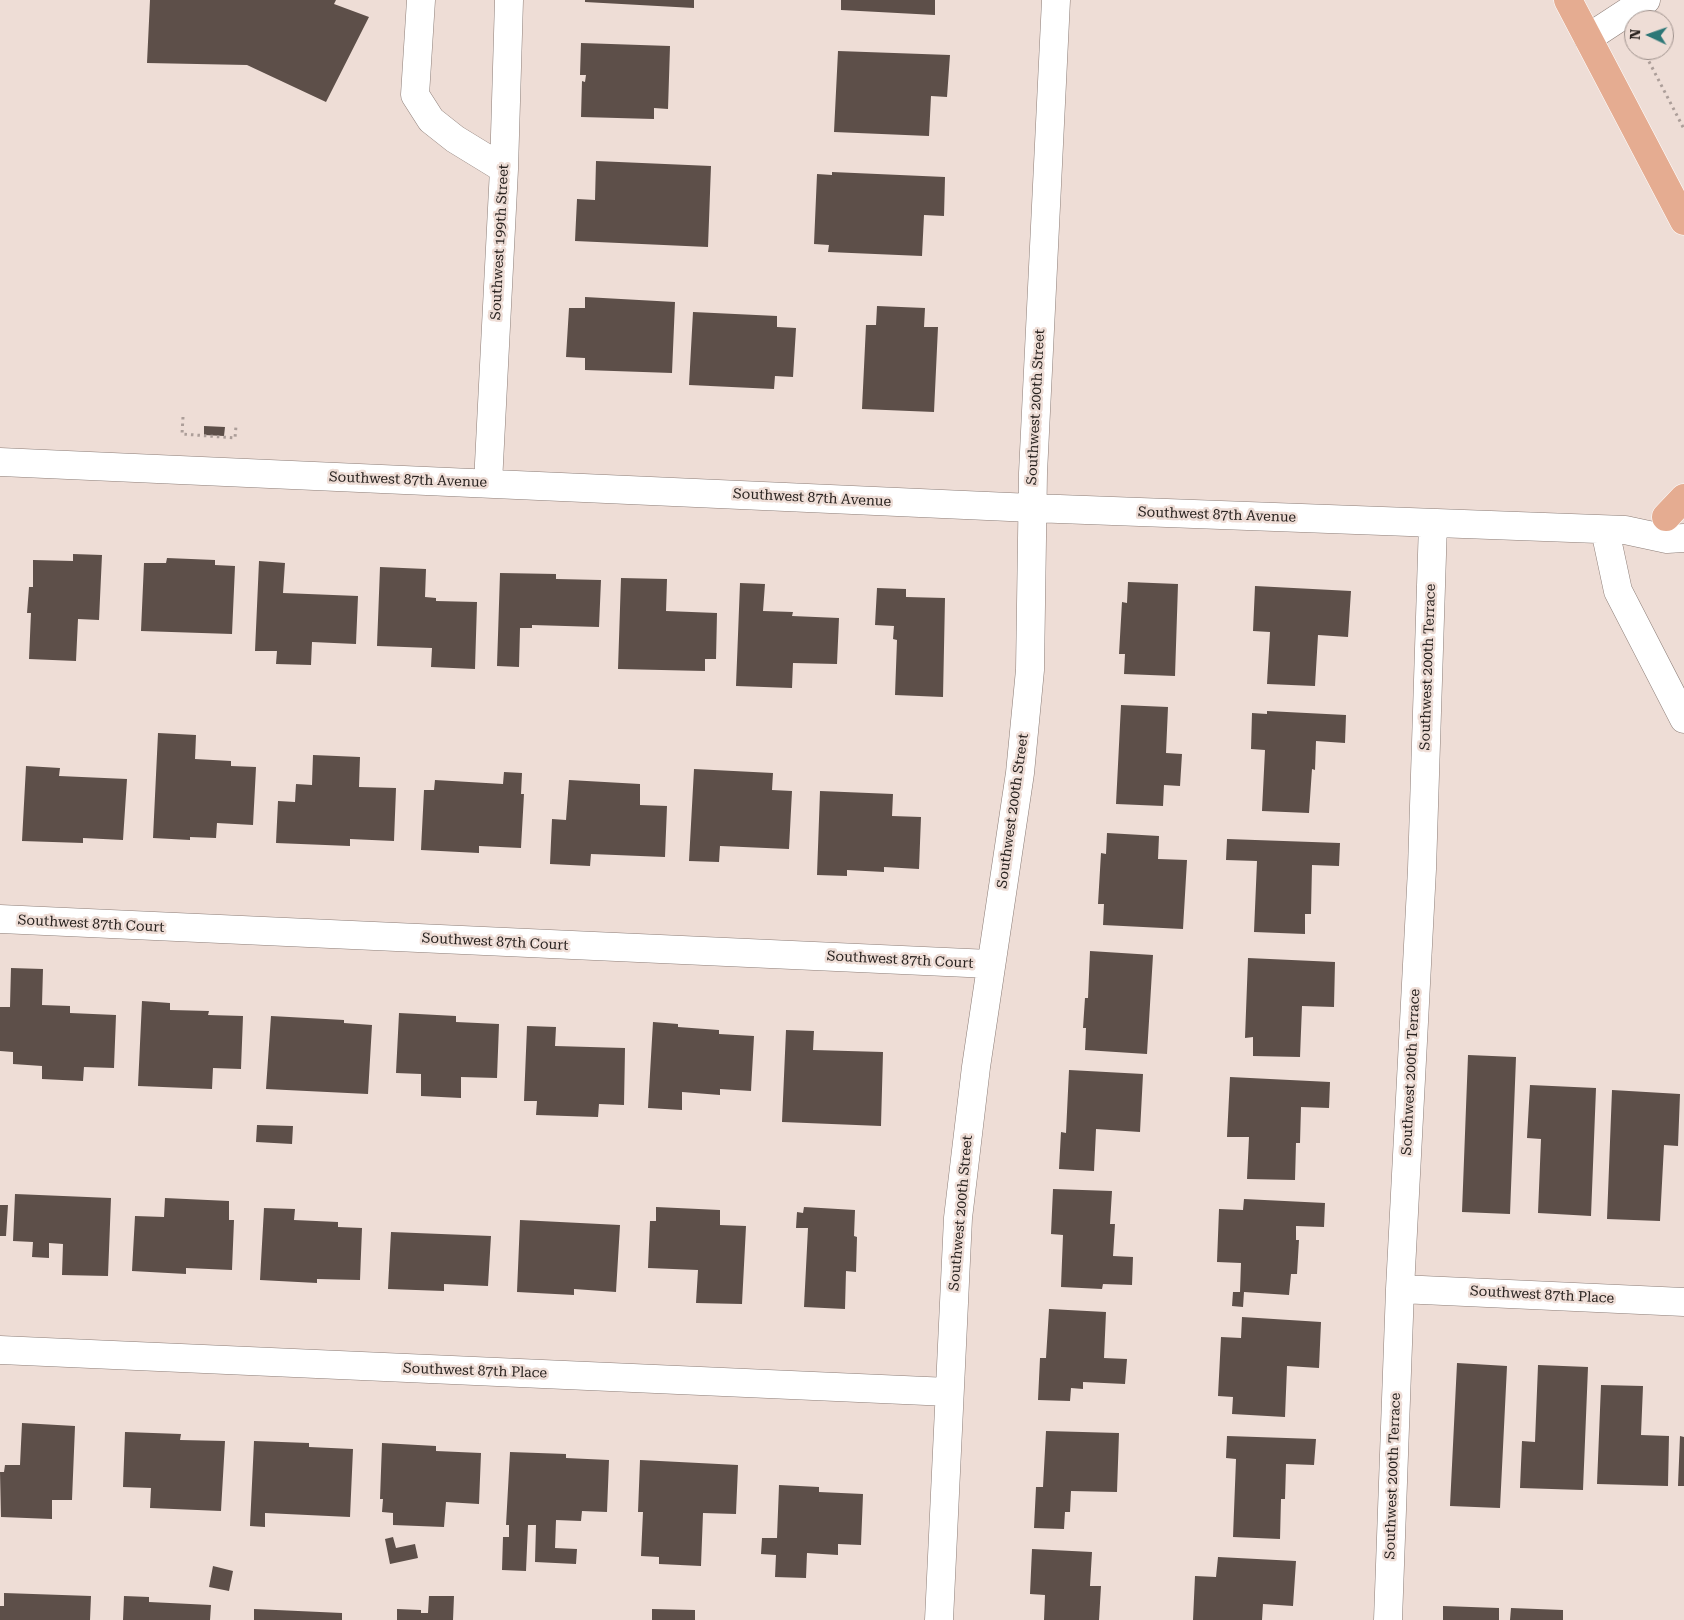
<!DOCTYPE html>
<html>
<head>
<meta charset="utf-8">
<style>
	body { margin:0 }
	#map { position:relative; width:1684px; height:1620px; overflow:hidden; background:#eeddd6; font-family:"Roboto Serif",serif }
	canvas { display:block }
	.north { position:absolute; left:1624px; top:10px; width:50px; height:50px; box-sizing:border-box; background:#eeddd6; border:1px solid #9f928d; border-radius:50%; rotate:273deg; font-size:14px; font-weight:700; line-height:20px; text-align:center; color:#28221f }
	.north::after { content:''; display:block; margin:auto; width:18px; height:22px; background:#2d7777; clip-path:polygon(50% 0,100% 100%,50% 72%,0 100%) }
</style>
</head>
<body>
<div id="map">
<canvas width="1684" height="1620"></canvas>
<div class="north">N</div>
</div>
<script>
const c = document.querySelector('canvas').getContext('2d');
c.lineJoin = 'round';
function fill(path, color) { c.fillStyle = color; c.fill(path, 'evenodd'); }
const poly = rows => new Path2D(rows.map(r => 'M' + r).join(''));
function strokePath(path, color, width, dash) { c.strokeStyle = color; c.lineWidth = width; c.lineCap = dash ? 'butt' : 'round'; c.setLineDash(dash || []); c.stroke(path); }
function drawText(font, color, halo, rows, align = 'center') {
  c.font = font + ' "Roboto Serif",serif'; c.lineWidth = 5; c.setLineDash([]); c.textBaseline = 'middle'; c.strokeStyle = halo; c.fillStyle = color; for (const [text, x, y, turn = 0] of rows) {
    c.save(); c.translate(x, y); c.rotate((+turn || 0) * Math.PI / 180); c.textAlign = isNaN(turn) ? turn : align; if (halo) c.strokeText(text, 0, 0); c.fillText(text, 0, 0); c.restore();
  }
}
const building = poly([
	[150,0,336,0,334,4,369,17,326,102,247,65,147,63],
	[585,0,694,0,694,8,585,2],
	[841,0,935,0,935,15,841,10],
	[581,43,670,46,668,109,654,108,654,119,581,117,582,81,585,82,586,75,580,75],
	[838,51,950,55,947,97,931,96,929,136,834,132],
	[596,161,711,166,708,247,575,241,577,199,595,200],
	[832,172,945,177,944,216,924,215,922,256,828,252,829,245,814,244,817,174,832,175],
	[585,297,675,302,672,373,585,370,585,358,566,357,569,308,585,308],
	[877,306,925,308,924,327,938,327,934,412,862,409,866,325,876,325],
	[693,312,777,316,777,327,796,328,793,377,775,376,774,389,689,385],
	[204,426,225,427,224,436,204,435],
	[73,554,102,555,99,620,78,619,76,661,29,659,31,613,27,613,29,587,33,587,33,560,73,561],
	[167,558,215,560,215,565,235,566,232,634,141,631,144,563,166,563],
	[259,561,285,563,283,593,358,596,356,644,312,642,311,665,276,664,277,651,255,651],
	[380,567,426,569,425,597,436,598,436,601,477,602,475,669,431,667,432,648,377,646],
	[500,573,556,574,556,579,601,580,599,627,532,625,532,628,520,628,519,667,497,666],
	[621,578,667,579,666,611,717,613,716,659,705,659,705,671,618,669],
	[1128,582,1178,584,1175,676,1124,674,1125,654,1119,654,1122,602,1127,603],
	[740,583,765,584,763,611,793,612,792,616,839,618,837,664,793,663,792,688,736,686],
	[1255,586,1351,591,1348,637,1318,635,1315,686,1267,684,1270,632,1253,631],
	[877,588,906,589,906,597,945,598,943,697,895,695,897,640,893,639,894,626,875,625],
	[1121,705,1168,707,1166,753,1182,754,1180,786,1164,785,1163,806,1116,804],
	[1267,711,1346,715,1345,743,1316,741,1315,770,1312,769,1309,813,1262,811,1265,750,1251,749,1252,713,1267,714],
	[158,733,196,735,195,759,231,761,231,766,256,767,253,825,217,823,216,838,190,837,190,840,153,838],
	[313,755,360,757,359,787,396,788,394,841,350,839,350,846,276,843,278,801,295,802,296,784,312,785],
	[26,766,60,768,59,776,127,779,123,840,83,838,83,843,22,841],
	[694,769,773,773,772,790,792,791,789,849,720,846,719,862,689,861],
	[504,772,522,773,521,794,524,794,521,848,479,846,479,853,421,850,424,790,434,790,435,780,503,784],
	[569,780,640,784,640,805,667,806,665,857,591,854,590,866,550,864,552,819,566,820],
	[820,791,893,794,892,816,921,817,919,869,884,867,884,872,847,870,847,876,817,875],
	[1107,833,1159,836,1158,859,1187,860,1183,929,1103,925,1104,904,1098,904,1101,853,1106,854],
	[1227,839,1340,843,1339,866,1312,865,1311,914,1305,914,1305,934,1254,932,1257,861,1226,860],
	[1090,951,1153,955,1147,1054,1085,1050,1086,1028,1083,1028,1085,998,1088,998],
	[1248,958,1335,962,1334,1007,1302,1006,1300,1057,1253,1056,1253,1037,1245,1038],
	[11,968,43,969,42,1005,70,1006,70,1013,116,1015,114,1068,84,1067,83,1081,42,1079,42,1066,13,1064,13,1052,0,1051,0,1007,10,1007],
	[142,1001,170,1003,170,1010,209,1011,208,1015,243,1016,241,1069,213,1068,212,1089,138,1086],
	[399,1013,456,1016,456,1022,499,1024,497,1078,461,1077,461,1098,421,1096,421,1074,396,1073],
	[271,1016,344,1020,344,1023,372,1025,368,1094,266,1089],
	[653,1022,678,1024,678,1027,719,1030,719,1034,754,1036,751,1091,720,1089,720,1095,682,1092,682,1110,648,1108],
	[527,1026,556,1027,555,1046,625,1048,624,1105,599,1104,598,1117,536,1115,537,1101,524,1101],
	[786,1030,814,1031,813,1050,883,1052,881,1126,782,1122],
	[1468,1055,1516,1057,1510,1214,1462,1212],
	[1069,1070,1143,1074,1140,1132,1096,1129,1094,1171,1059,1169,1061,1132,1066,1133],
	[1230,1077,1330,1082,1329,1108,1301,1107,1300,1143,1296,1143,1295,1180,1247,1179,1249,1137,1227,1137],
	[1530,1085,1596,1088,1591,1216,1538,1213,1541,1139,1527,1138],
	[1612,1090,1680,1094,1678,1146,1664,1145,1660,1221,1607,1219],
	[257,1125,293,1126,292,1144,256,1142],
	[1053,1189,1112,1191,1110,1224,1115,1224,1113,1256,1133,1257,1132,1285,1103,1284,1102,1289,1061,1287,1063,1235,1051,1234],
	[15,1194,111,1198,108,1276,62,1275,63,1244,49,1243,49,1258,32,1257,33,1242,13,1241],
	[165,1198,229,1201,229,1220,234,1220,232,1270,186,1268,186,1274,132,1271,135,1216,164,1217],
	[1244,1199,1325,1203,1324,1227,1296,1226,1296,1240,1299,1240,1297,1274,1291,1274,1289,1295,1244,1292,1243,1307,1232,1306,1233,1292,1240,1292,1241,1263,1217,1262,1219,1209,1243,1210],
	[0,1205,8,1205,6,1236,0,1236],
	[656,1207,720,1210,720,1225,746,1226,742,1304,696,1303,698,1270,648,1268,650,1221,656,1221],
	[804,1207,855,1210,854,1236,857,1237,856,1272,846,1271,845,1309,804,1307,808,1228,796,1228,797,1212,803,1213],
	[264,1208,295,1209,294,1220,338,1222,338,1227,362,1228,360,1280,317,1279,317,1283,260,1280],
	[520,1220,620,1225,616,1292,574,1289,574,1295,517,1292],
	[391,1232,491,1236,488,1286,444,1284,444,1291,388,1289],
	[1049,1309,1106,1312,1104,1358,1127,1359,1125,1384,1083,1382,1083,1389,1071,1388,1070,1401,1038,1400,1040,1358,1046,1358],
	[1242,1317,1321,1322,1319,1368,1287,1366,1285,1417,1232,1414,1233,1397,1218,1396,1221,1337,1241,1338],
	[1457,1363,1507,1366,1500,1508,1450,1506],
	[1538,1365,1588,1367,1583,1490,1520,1488,1522,1441,1535,1442],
	[1601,1385,1643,1386,1641,1435,1669,1436,1668,1486,1597,1484],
	[22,1423,75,1426,72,1500,52,1500,52,1519,1,1517,0,1472,4,1472,5,1465,20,1465],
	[1046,1431,1119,1433,1117,1492,1071,1491,1070,1512,1065,1512,1064,1529,1034,1528,1036,1487,1043,1487],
	[125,1432,181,1434,180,1440,225,1441,221,1511,150,1508,151,1488,123,1487],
	[1227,1436,1316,1439,1314,1465,1286,1464,1285,1499,1281,1499,1280,1539,1233,1537,1236,1459,1226,1458],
	[1680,1436,1684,1437,1684,1486,1678,1486],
	[254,1441,309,1443,309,1447,353,1449,350,1517,265,1513,265,1527,250,1526],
	[382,1443,436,1446,436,1451,481,1453,479,1504,446,1502,444,1527,393,1525,393,1513,382,1512,383,1499,380,1499],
	[510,1452,566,1454,566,1458,609,1460,607,1512,582,1511,581,1521,556,1520,555,1548,577,1549,576,1564,535,1562,536,1525,528,1525,526,1571,502,1570,503,1537,509,1537,509,1525,506,1525],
	[640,1460,738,1465,736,1514,703,1513,701,1566,659,1564,659,1557,641,1556,643,1512,638,1512],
	[779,1485,819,1487,819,1492,863,1494,861,1545,838,1544,838,1555,807,1553,806,1578,775,1577,776,1555,761,1554,762,1538,777,1538],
	[393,1537,396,1548,415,1544,418,1558,390,1564,385,1539],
	[1032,1549,1092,1552,1090,1586,1101,1586,1099,1620,1044,1620,1045,1595,1030,1594],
	[1218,1557,1296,1561,1293,1606,1263,1604,1262,1620,1193,1620,1195,1576,1216,1577],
	[213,1566,233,1571,229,1591,209,1587],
	[4,1593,91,1596,90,1620,0,1620,0,1606,4,1606],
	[124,1596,149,1597,149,1602,211,1605,210,1620,123,1620],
	[429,1596,454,1596,453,1620,397,1620,397,1609,421,1610,421,1613,428,1613],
	[1443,1606,1499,1608,1499,1620,1443,1620],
	[1511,1608,1563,1610,1563,1620,1510,1620],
	[254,1609,342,1613,342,1620,254,1620],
	[652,1609,695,1610,695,1620,652,1620]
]);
const path = poly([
	[1643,50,1684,129],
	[183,417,182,434,235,438,236,426]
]);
const minor = poly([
	[421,0,415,95,431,120,455,139,504,169],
	[1588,38,1646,0],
	[0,462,1032,508,1625,530,1667,539,1684,538],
	[488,483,504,169,509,0],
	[1605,530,1618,591,1684,719],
	[0,919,990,964],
	[1400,1289,1684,1302],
	[0,1350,949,1392],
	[939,1620,958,1218,976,1067,1020,773,1030,670,1033,473,1056,0],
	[1388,1620,1400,1289,1422,869,1433,523]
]);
const major = poly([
	[1568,0,1684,221],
	[1666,517,1684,498]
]);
const streetNames = [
	["Southwest 199th Street",500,242,-87],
	["Southwest 200th Street",1036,407,-87],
	["Southwest 87th Avenue",408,480,2],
	["Southwest 87th Avenue",812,498,3],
	["Southwest 87th Avenue",1217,515,2],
	["Southwest 200th Terrace",1428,667,-88],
	["Southwest 200th Street",1013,811,-82],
	["Southwest 87th Court",91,924,3],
	["Southwest 87th Court",495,942,3],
	["Southwest 87th Court",900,960,3],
	["Southwest 200th Terrace",1411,1072,-87],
	["Southwest 200th Street",961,1213,-85],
	["Southwest 87th Place",1542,1295,3],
	["Southwest 87th Place",475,1371,2],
	["Southwest 200th Terrace",1393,1476,-88]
];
fill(building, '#5d4f49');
strokePath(minor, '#8c7d77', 29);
strokePath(major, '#fff', 29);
strokePath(path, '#ac9e99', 3, [2.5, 4]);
strokePath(minor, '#fff', 28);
strokePath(major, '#e5ac91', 28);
drawText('14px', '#28221f', '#eeddd6', streetNames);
</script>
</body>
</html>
